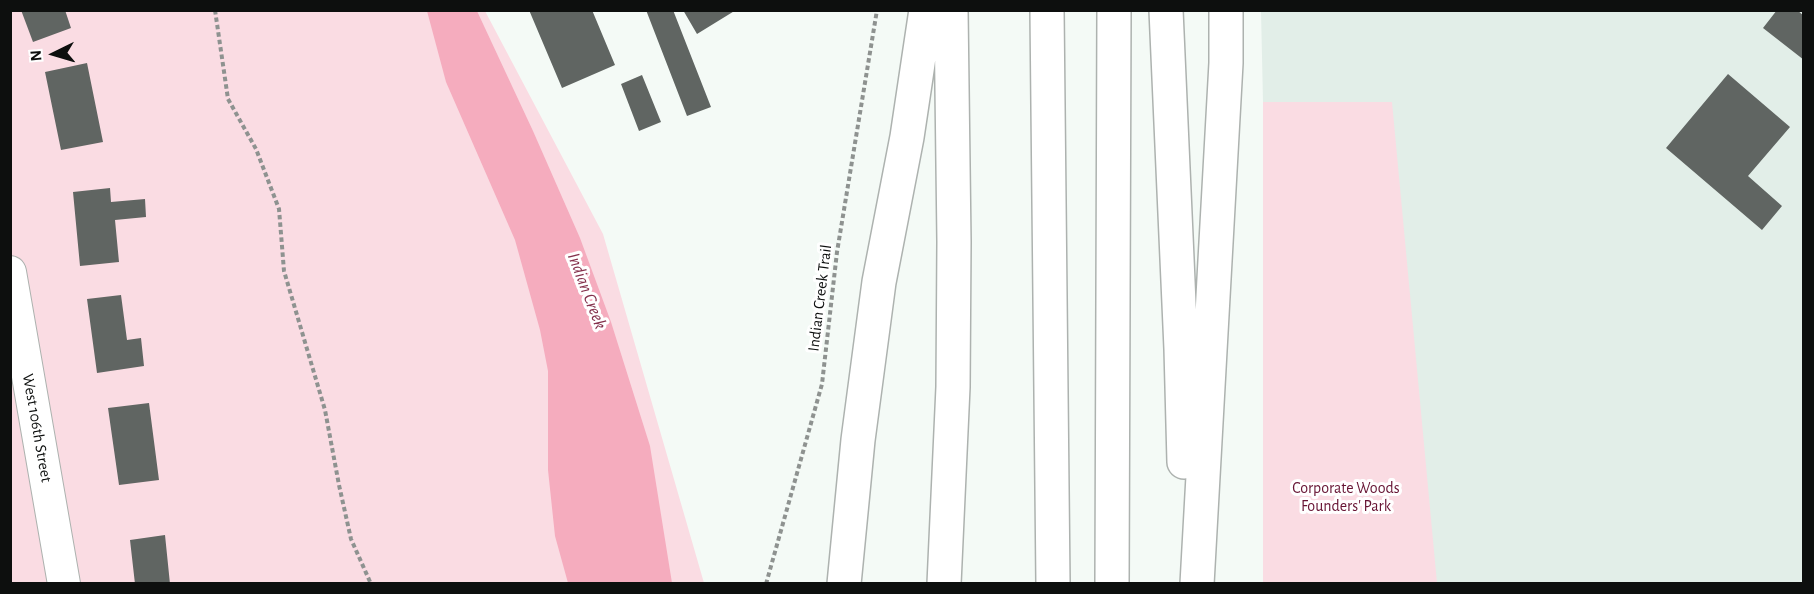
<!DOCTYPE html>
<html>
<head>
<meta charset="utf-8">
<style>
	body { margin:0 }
	#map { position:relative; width:1814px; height:594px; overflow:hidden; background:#f4faf6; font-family:"Alegreya Sans",sans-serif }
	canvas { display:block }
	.frame { position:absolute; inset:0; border:12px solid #0d0f0e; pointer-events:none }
	.north { position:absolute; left:24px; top:24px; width:60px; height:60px; -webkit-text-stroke:4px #fff; paint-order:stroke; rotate:265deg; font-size:16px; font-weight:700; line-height:24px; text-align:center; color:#0d0f0e }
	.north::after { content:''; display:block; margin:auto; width:21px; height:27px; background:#0d0f0e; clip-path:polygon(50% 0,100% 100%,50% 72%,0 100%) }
</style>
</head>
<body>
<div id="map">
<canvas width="1814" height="594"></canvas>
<div class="frame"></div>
<div class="north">N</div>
</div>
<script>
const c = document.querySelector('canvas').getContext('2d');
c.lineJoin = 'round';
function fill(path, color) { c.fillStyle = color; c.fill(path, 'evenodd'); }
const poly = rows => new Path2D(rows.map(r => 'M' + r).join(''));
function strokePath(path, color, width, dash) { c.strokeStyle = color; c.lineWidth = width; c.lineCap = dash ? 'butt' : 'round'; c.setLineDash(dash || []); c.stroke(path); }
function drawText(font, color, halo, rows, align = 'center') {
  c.font = font + ' "Alegreya Sans",sans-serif'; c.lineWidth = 6; c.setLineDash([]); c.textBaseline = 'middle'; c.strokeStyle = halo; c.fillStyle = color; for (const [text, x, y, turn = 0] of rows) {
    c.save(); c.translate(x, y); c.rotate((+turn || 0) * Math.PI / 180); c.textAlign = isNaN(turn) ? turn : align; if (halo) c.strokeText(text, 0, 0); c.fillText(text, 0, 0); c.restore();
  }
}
const built = poly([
	[1261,11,1803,11,1803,583,1263,583,1263,102]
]);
const green = poly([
	[10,11,485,11,603,234,704,583,11,583],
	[1263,102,1392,102,1437,583,1263,583]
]);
const water = poly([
	[427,11,477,11,533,131,580,238,611,322,650,446,672,583,568,583,555,536,548,470,548,371,540,330,515,240,446,82]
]);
const building = poly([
	[21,10,65,10,71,28,33,42],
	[529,10,592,10,615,65,562,88],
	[646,10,673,10,711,107,687,116],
	[683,10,736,10,697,34],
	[1777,10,1797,10,1804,16,1804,60,1763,28],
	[87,63,103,142,61,150,45,72],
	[1728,74,1790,127,1748,176,1782,206,1762,230,1666,148],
	[642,75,661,122,639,131,621,84],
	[110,188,111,202,145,199,146,217,115,220,119,262,80,266,73,192],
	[121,295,127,340,141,338,144,366,97,373,87,299],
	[149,403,159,480,119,485,108,408],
	[165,535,170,584,135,584,130,540]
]);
const path = poly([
	[215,10,228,99,256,149,279,209,284,271,325,410,339,485,351,539,371,584],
	[766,584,822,384,837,252,877,10]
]);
const minor = poly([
	[10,272,64,584]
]);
const highway = poly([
	[1047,10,1053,584],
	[1166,10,1181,349,1184,462],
	[844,584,858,440,879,282,907,137,926,10],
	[944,584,953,387,954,242,951,10],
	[1112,584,1114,10],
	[1197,584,1226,63,1226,10]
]);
const streetNames = [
	["Indian Creek Trail",820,298,-83],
	["West 106th Street",37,428,80]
];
const parkNames = [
	["Corporate Woods",1346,488],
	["Founders' Park",1346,506]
];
const waterNames = [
	["Indian Creek",587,291,69]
];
fill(built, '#e2eee8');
fill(green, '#fadce3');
fill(water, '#f5acbe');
fill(building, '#606562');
strokePath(minor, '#adb2af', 34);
strokePath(highway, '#adb2af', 36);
strokePath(path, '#8e9290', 4, [4.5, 3]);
strokePath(minor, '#fff', 32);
strokePath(highway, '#fff', 33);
drawText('16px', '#0d0f0e', '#fff', streetNames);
drawText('16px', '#671434', '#fff', parkNames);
drawText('italic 18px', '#85314d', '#fff', waterNames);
</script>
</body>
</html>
